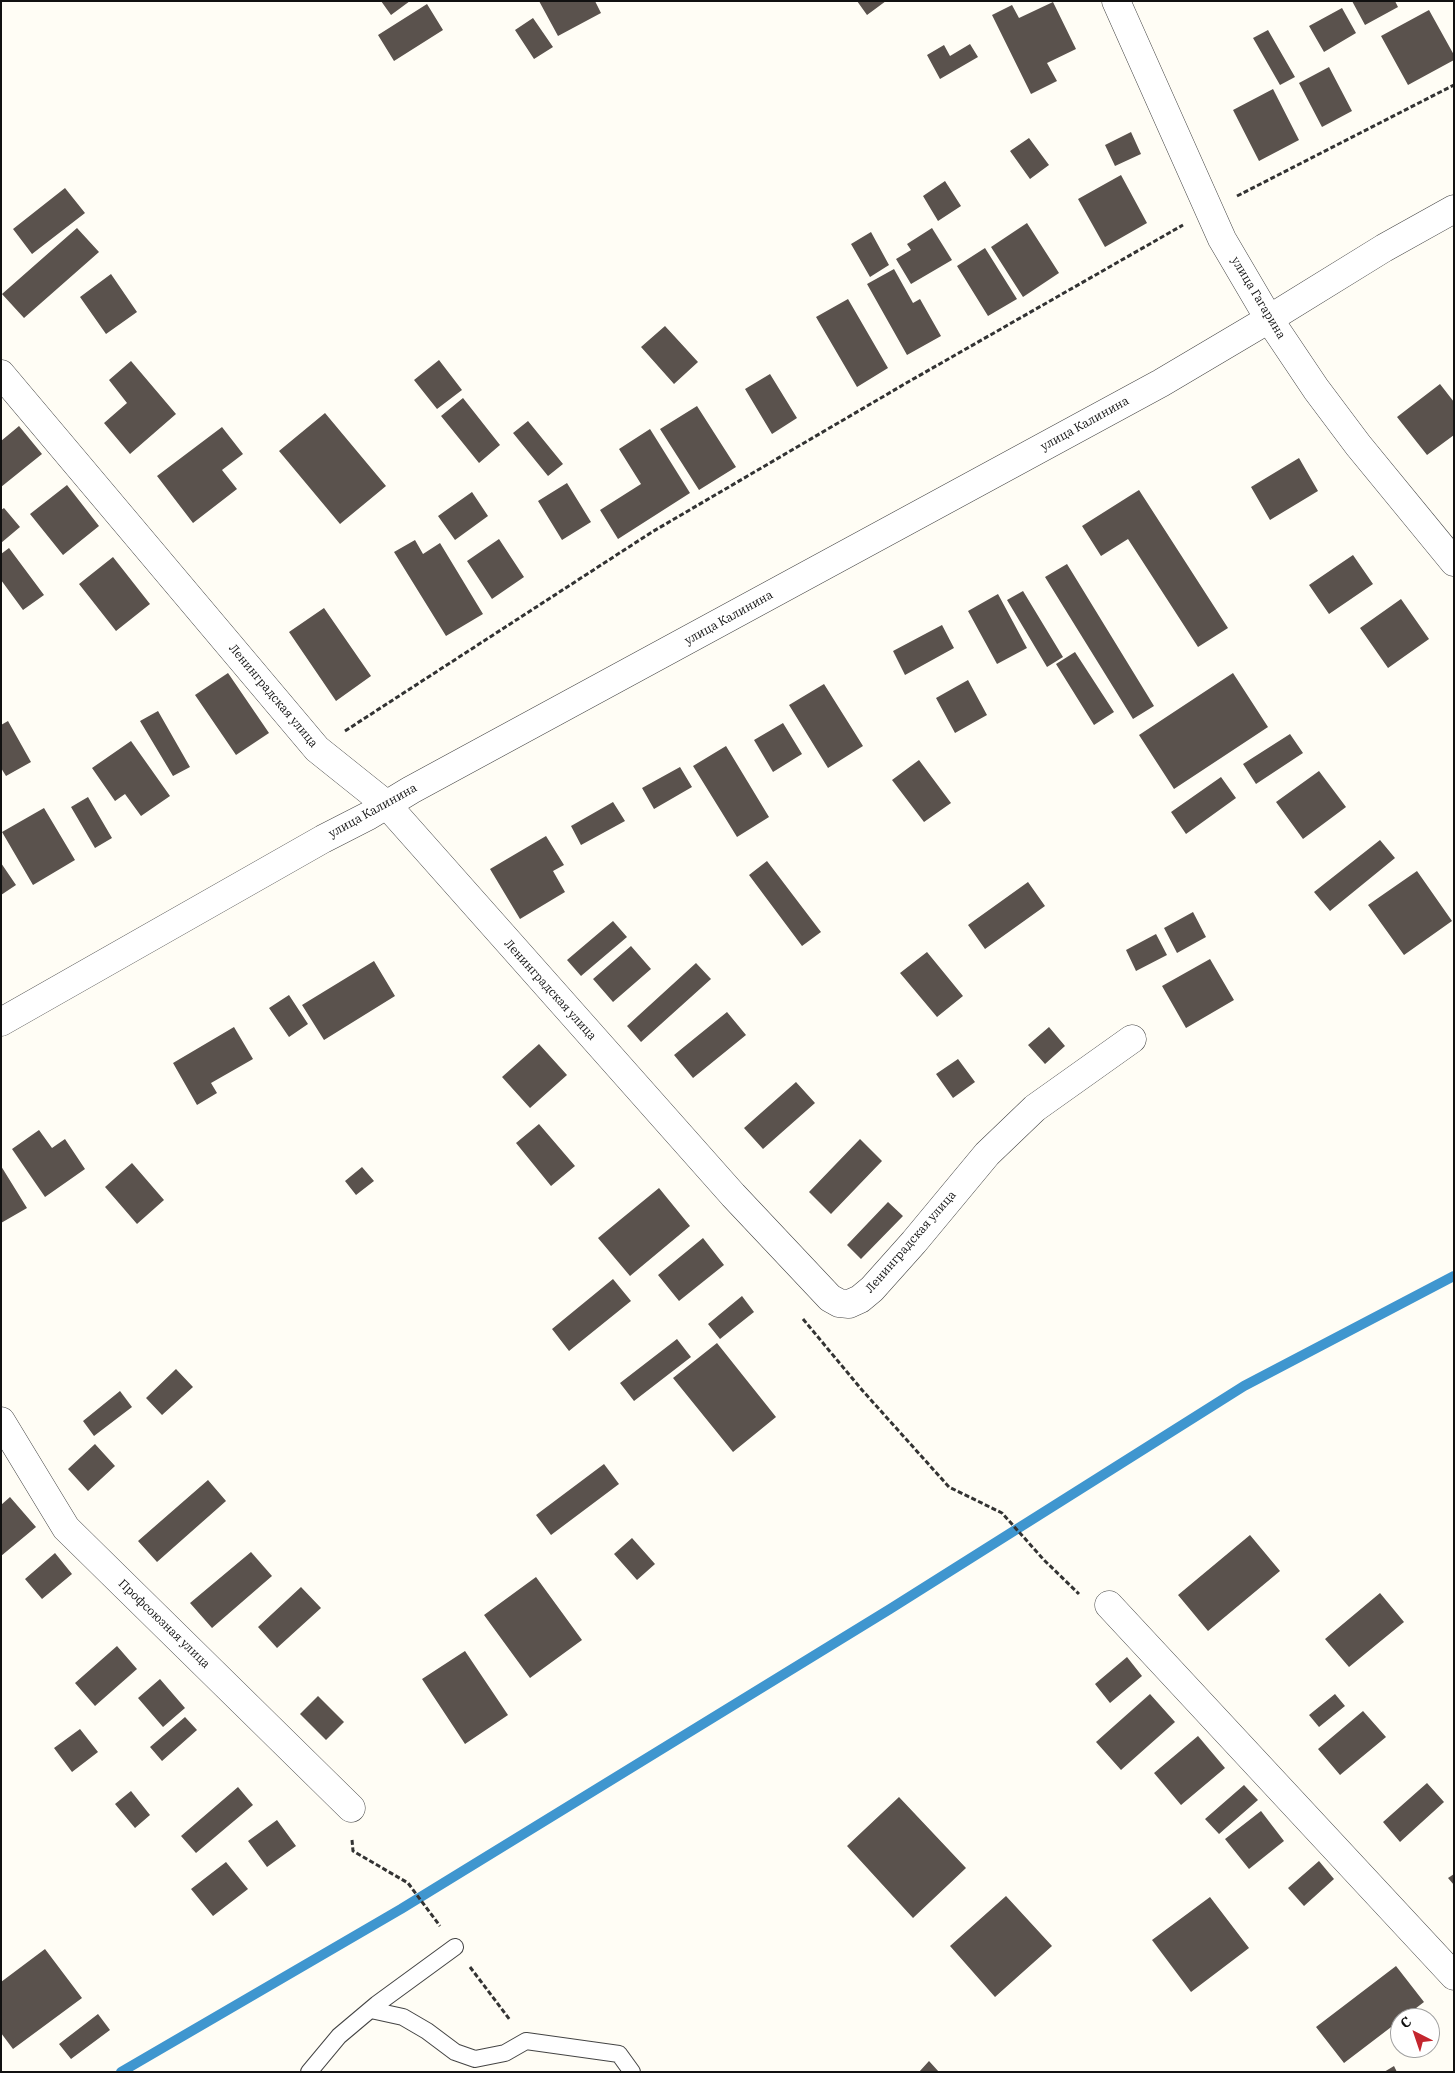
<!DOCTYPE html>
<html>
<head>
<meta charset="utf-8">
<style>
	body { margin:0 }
	#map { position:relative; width:1455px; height:2073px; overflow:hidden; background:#fffdf5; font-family:"IBM Plex Serif",serif }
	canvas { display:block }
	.frame { position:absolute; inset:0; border:2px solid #111; pointer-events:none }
	.north { position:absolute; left:1390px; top:2008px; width:50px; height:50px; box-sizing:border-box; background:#fff; border:1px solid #a0a0a0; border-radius:50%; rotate:319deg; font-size:14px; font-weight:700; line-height:20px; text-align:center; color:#111 }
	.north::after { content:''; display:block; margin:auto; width:18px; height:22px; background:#c4262e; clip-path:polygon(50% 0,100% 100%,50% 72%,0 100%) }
</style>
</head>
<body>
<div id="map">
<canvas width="1455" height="2073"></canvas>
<div class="frame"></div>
<div class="north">С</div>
</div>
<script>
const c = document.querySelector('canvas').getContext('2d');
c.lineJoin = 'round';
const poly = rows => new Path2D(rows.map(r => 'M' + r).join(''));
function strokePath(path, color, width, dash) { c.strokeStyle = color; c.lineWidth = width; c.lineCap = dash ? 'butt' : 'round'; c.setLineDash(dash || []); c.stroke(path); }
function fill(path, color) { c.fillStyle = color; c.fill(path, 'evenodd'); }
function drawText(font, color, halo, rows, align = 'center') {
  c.font = font + ' "IBM Plex Serif",serif'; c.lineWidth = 5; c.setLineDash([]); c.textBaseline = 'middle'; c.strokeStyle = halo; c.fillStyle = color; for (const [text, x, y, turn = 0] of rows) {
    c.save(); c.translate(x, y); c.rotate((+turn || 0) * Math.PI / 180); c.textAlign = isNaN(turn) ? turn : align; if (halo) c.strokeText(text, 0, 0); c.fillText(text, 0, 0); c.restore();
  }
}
const stream = poly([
	[121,2072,401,1909,890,1609,1244,1386,1454,1276]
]);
const building = poly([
	[381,1,410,1,391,15],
	[539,1,595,1,601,13,558,36],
	[857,1,886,1,867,15],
	[1352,1,1395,1,1398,7,1365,25],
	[1053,2,1076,49,1047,63,1057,81,1031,94,992,15,1012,5,1019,18],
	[427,4,443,30,394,61,378,35],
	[1342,8,1356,33,1324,52,1309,26],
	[1429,10,1454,55,1454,60,1408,85,1381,36],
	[533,18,553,47,534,59,515,30],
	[1268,30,1295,77,1280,85,1253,38],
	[970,44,978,57,940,79,927,55,944,45,950,56],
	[1329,67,1352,111,1322,127,1299,83],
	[1273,89,1299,140,1259,161,1233,110],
	[1131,132,1141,154,1115,166,1105,145],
	[1029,138,1049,165,1030,179,1010,151],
	[1121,175,1147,223,1105,247,1078,199],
	[945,181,961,206,938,221,923,196],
	[65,188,85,213,32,254,13,229],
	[1027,223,1059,273,1023,297,991,247],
	[77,228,99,252,24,318,2,294],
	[932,228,952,260,911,284,896,259,911,250,907,244],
	[871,232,889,265,870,277,851,244],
	[985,248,1017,299,988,316,957,266],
	[894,269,913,303,920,299,941,336,907,355,867,284],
	[111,274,137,312,106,334,80,297],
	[848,299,888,368,857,387,816,317],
	[665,326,698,362,674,384,641,347],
	[439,360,462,390,437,409,414,380],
	[131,361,176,414,130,454,104,423,127,403,109,380],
	[770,374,797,418,772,434,745,389],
	[1440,384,1454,402,1454,435,1427,455,1397,417],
	[463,398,500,445,479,463,441,416],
	[697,406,736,467,699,490,660,429],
	[325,413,386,486,340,524,279,451],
	[528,421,563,464,548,476,513,433],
	[19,426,42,454,1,487,1,441],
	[222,427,243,454,222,470,237,489,193,523,157,476],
	[650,429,690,493,618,539,600,510,641,484,619,449],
	[1299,458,1318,491,1270,520,1251,487],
	[567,483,591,522,562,540,538,501],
	[67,485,99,526,63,555,30,514],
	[1139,490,1228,628,1198,647,1128,539,1101,556,1082,526],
	[472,492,488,516,455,540,438,516],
	[4,508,20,527,1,543,1,510],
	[499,539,524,577,492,599,467,561],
	[415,540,423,554,440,543,483,614,446,636,394,552],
	[9,548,44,595,23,610,1,580,1,554],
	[1353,555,1373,584,1329,614,1309,585],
	[113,557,150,604,116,631,79,584],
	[1067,564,1154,706,1133,719,1045,577],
	[1023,591,1063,657,1047,667,1007,600],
	[998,594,1027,648,997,664,968,611],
	[1401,599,1429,639,1388,668,1360,628],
	[324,608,371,676,336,701,289,632],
	[942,625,954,648,905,675,893,651],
	[1075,652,1114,712,1094,725,1056,664],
	[228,673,269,733,236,755,195,695],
	[1233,673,1268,727,1174,789,1139,735],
	[968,680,987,715,955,733,936,698],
	[824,684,863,746,828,768,789,705],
	[158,711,190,767,173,776,140,721],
	[8,721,31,762,6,776,1,768,1,725],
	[783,723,802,754,773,772,754,740],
	[1290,734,1303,753,1256,784,1243,764],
	[131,741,170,796,141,816,125,794,115,801,92,768],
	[726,746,769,817,737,837,693,766],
	[919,760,951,803,924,822,892,780],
	[680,767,692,787,654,809,642,788],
	[1319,771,1346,807,1303,839,1276,802],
	[1221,777,1236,798,1186,834,1171,812],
	[88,797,112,838,95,848,71,807],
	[613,802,625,821,581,845,571,826],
	[44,808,75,860,33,885,2,832],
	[546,836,564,865,553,871,565,892,520,919,490,869],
	[1380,840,1395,858,1330,911,1314,892],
	[767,861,821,932,802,946,749,875],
	[1,863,16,885,1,895],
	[1417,871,1452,921,1404,955,1368,905],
	[1028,882,1045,906,985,949,968,925],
	[1193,912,1206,937,1177,953,1164,928],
	[613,921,627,937,581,976,567,960],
	[1156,934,1167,955,1136,971,1126,950],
	[631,946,651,969,613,1002,593,979],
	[927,952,963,996,937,1017,900,973],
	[1210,959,1234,1000,1186,1028,1162,986],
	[374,961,395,996,324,1040,302,1005],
	[696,963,711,979,641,1042,627,1026],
	[289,995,308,1024,289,1037,269,1008],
	[727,1012,746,1035,693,1078,674,1055],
	[234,1027,253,1059,211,1083,217,1093,197,1105,173,1063],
	[1049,1027,1065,1046,1045,1064,1028,1045],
	[539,1044,567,1075,530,1108,502,1077],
	[958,1059,975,1082,953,1098,936,1074],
	[796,1082,815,1103,763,1149,744,1128],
	[539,1124,575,1166,551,1186,516,1143],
	[39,1130,52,1148,65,1139,85,1169,45,1197,12,1149],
	[860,1139,882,1161,831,1214,809,1192],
	[132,1163,164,1200,137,1224,105,1187],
	[1,1166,27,1208,1,1223],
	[362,1167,374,1181,356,1195,345,1181],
	[659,1188,690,1226,630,1276,598,1238],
	[888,1202,903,1216,861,1259,847,1245],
	[703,1238,724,1265,679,1301,658,1275],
	[613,1279,631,1301,569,1351,552,1329],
	[742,1296,754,1312,720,1339,708,1324],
	[677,1339,691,1357,634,1401,620,1383],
	[717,1343,776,1417,733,1452,673,1378],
	[176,1369,193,1387,162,1415,146,1398],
	[120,1391,132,1407,94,1436,83,1421],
	[95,1444,115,1466,88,1491,68,1469],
	[604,1464,619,1484,551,1535,536,1515],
	[208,1480,226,1501,157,1562,138,1541],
	[10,1497,36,1527,1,1556,1,1505],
	[1250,1535,1280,1571,1208,1631,1178,1595],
	[632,1538,655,1564,637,1580,614,1554],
	[251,1552,272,1576,212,1628,190,1603],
	[55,1553,72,1574,42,1599,25,1579],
	[536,1577,582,1640,530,1678,484,1615],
	[301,1587,321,1608,277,1648,258,1627],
	[1380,1593,1404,1622,1349,1667,1325,1639],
	[117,1646,137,1669,95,1706,75,1683],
	[465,1651,508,1715,465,1744,422,1679],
	[1127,1657,1142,1676,1110,1703,1095,1684],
	[160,1679,185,1708,163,1727,138,1698],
	[1150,1694,1175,1722,1121,1770,1096,1742],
	[1335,1694,1345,1706,1319,1727,1309,1715],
	[318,1696,344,1722,326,1740,300,1714],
	[1363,1711,1386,1737,1340,1775,1318,1749],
	[185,1717,197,1730,162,1761,150,1747],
	[80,1729,98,1752,72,1772,54,1748],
	[1198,1736,1225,1768,1181,1805,1154,1773],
	[1427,1783,1444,1802,1400,1842,1383,1822],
	[1244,1785,1258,1800,1219,1834,1205,1819],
	[238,1787,253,1805,196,1853,181,1836],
	[131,1791,150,1815,135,1828,115,1804],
	[899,1797,966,1868,913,1918,847,1846],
	[1261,1811,1284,1841,1249,1869,1225,1839],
	[277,1820,296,1846,267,1867,248,1841],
	[1319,1861,1334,1879,1304,1906,1288,1888],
	[226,1862,248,1889,213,1916,191,1889],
	[1454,1874,1454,1885,1448,1878],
	[1006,1896,1052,1946,995,1997,950,1946],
	[1210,1897,1249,1948,1191,1992,1152,1940],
	[45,1949,82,1998,13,2049,1,2033,1,1982],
	[1396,1966,1424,2002,1344,2063,1316,2027],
	[98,2014,110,2030,71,2059,59,2044],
	[929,2061,939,2072,919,2072],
	[1394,2066,1397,2072,1384,2072]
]);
const path = poly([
	[1237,196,1454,85],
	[345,731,652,532,908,382,1183,225],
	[803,1319,862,1390,949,1487,1002,1513,1044,1560,1079,1594],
	[352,1840,353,1851,408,1883,440,1926],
	[470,1967,510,2020]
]);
const service = poly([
	[371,2010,403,2017,427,2031,455,2052,475,2059,505,2053,526,2041,619,2054,632,2072],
	[309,2072,339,2036,377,2004,455,1947]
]);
const minor = poly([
	[1,374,317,749,387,805,733,1195,830,1298,839,1303,849,1304,860,1299,872,1289,914,1242,987,1154,1035,1108,1132,1039],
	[1,1022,323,839,368,816,411,790,1161,383,1269,319,1384,248,1454,209],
	[1,1421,66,1528,351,1808],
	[1109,1605,1454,1976]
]);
const tertiary = poly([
	[1116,1,1222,239,1269,319,1316,389,1358,445,1454,562]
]);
const streetNames = [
	["улица Гагарина",1258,298,59],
	["улица Калинина",1085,424,-29],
	["улица Калинина",729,618,-29],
	["Ленинградская улица",273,696,50],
	["улица Калинина",373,811,-29],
	["Ленинградская улица",550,990,48],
	["Ленинградская улица",911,1242,-49],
	["Профсоюзная улица",164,1624,44]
];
strokePath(stream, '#3f96cf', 10);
fill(building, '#5a524d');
strokePath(service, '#444', 18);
strokePath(minor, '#444', 29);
strokePath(tertiary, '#444', 29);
strokePath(path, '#333', 3, [5, 2.5]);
strokePath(service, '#fff', 16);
strokePath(minor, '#fff', 28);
strokePath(tertiary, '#fff', 28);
drawText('12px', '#111', '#fff', streetNames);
</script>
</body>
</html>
